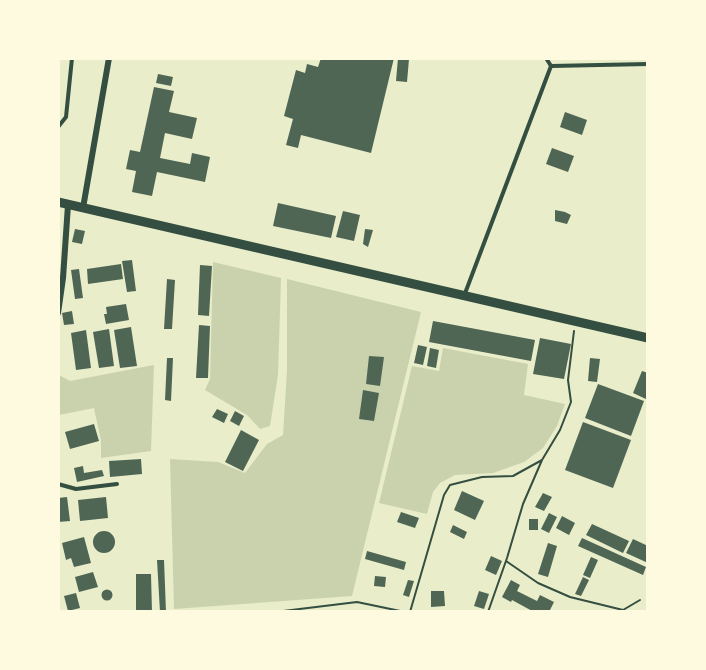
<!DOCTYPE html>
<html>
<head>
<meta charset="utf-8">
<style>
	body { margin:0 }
	#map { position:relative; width:706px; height:670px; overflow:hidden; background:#e9edc9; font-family:Cabin,sans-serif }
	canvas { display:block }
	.frame { position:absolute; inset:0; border:60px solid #fefae0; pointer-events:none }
</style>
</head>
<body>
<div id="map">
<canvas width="706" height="670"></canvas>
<div class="frame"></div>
</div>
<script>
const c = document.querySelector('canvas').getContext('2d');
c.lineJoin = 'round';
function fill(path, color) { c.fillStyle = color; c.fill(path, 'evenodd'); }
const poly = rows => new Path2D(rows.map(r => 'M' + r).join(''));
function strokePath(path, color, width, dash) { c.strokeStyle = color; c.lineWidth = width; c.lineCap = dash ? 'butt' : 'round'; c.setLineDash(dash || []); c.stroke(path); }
const green = poly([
	[213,262,281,278,278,375,270,426,260,429,247,415,205,390,210,379],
	[287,279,421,312,352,596,174,609,170,459,218,462,245,473,267,444,283,435,287,371],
	[443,348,528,364,524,395,565,404,557,426,543,448,524,462,493,473,455,475,440,483,433,492,427,514,379,503,412,366,439,371],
	[154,365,151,451,101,458,101,441,94,408,59,415,59,375,70,381]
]);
const building = poly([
	[321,58,394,58,371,153,301,135,298,148,286,145,293,119,284,116,296,70,305,73,307,64,318,67],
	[398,58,409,59,407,82,396,81],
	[158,74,173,77,171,86,156,83],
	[154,87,174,91,169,112,197,118,192,139,165,133,160,158,190,164,192,153,210,157,205,182,157,172,152,196,132,192,136,171,126,169,130,150,140,152],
	[565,112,587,120,582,135,560,127],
	[552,148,574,156,568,172,546,164],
	[278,203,336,216,331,238,273,226],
	[555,210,565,212,571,215,567,224,555,221],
	[343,211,360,215,354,241,336,237],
	[75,229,85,231,82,244,72,242],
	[365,229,373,230,368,247,363,244],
	[132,260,136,291,127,292,122,261],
	[121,264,123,279,88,284,87,269],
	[200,265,212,266,209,316,198,315],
	[79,269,83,298,75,299,71,270],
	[167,279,175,280,172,329,164,329],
	[126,304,129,320,106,324,104,314,107,314,106,307],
	[72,311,74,324,64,325,62,313],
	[433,321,535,340,531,361,429,342],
	[199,325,210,326,208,378,196,378],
	[131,327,137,366,120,368,114,330],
	[109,329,114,366,99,368,93,332],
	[86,330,91,368,76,370,71,333],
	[540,338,571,344,564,379,533,374],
	[418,345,427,347,423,365,414,363],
	[430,348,439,350,436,368,427,366],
	[369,356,384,357,380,386,366,384],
	[167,358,173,358,171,401,165,400],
	[590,358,600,359,597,382,588,381],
	[642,371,648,373,648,400,633,393],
	[598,384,644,401,631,436,585,418],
	[363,390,379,393,374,421,359,419],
	[217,409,228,414,224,423,212,417],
	[235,411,244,416,239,426,230,421],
	[583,422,631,440,613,488,565,470],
	[94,424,99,441,70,449,65,432],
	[241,430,259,440,243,471,225,462],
	[141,459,142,474,110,477,109,461],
	[83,466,84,473,102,470,104,476,77,482,74,468],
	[462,491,484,501,475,520,454,510],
	[543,493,552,497,544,511,535,507],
	[67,497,70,521,58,522,58,498],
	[106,497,108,518,80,521,78,500],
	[401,512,419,518,415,528,397,522],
	[549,513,557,517,549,533,541,529],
	[562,516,575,523,569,535,556,528],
	[529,519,538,519,538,530,529,530],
	[592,524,629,541,623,553,586,535],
	[453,525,467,532,464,539,450,532],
	'93 542a11 11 0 1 1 22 0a11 11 0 1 1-22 0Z',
	[84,537,91,563,74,567,71,558,66,560,62,543],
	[582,538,646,567,643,575,578,546],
	[633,539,648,546,648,563,626,553],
	[548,543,557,546,548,577,538,574],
	[367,551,406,562,404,570,365,559],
	[491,556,502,561,496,575,485,570],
	[591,557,598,560,590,578,583,575],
	[157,560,164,560,166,612,160,612],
	[93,572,98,587,79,592,75,577],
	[136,574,151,574,152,612,136,612],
	[375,576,386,577,385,587,374,586],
	[583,577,589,580,581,596,575,594],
	[408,580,414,581,409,597,403,595],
	[511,580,520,585,517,591,537,601,540,595,554,602,549,612,534,612,512,600,511,602,502,597],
	'101.5 595a5.5 5.5 0 1 1 11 0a5.5 5.5 0 1 1-11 0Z',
	[431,591,444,591,445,606,431,607],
	[479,591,489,594,484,609,474,606],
	[76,593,80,608,68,611,64,596]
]);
const path = poly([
	[506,561,538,583,570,597,623,610,640,600],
	[275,612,357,602,405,612],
	[410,612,444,495,450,485,482,477,513,476,542,460,560,430,571,402,568,380,574,331],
	[488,612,507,558,523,504,542,460]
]);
const service = poly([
	[551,66,648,64],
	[58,127,66,117,72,58],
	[464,296,551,66,546,58],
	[58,484,76,489,117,484]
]);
const minor = poly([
	[83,208,109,58],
	[58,313,63,278,68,205]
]);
const tertiary = poly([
	[58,202,648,338]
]);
fill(green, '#cad2ad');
fill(building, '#4f6655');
strokePath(path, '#344e41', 2);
strokePath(service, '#344e41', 4);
strokePath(minor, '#344e41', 6);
strokePath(tertiary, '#344e41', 9);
</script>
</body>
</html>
